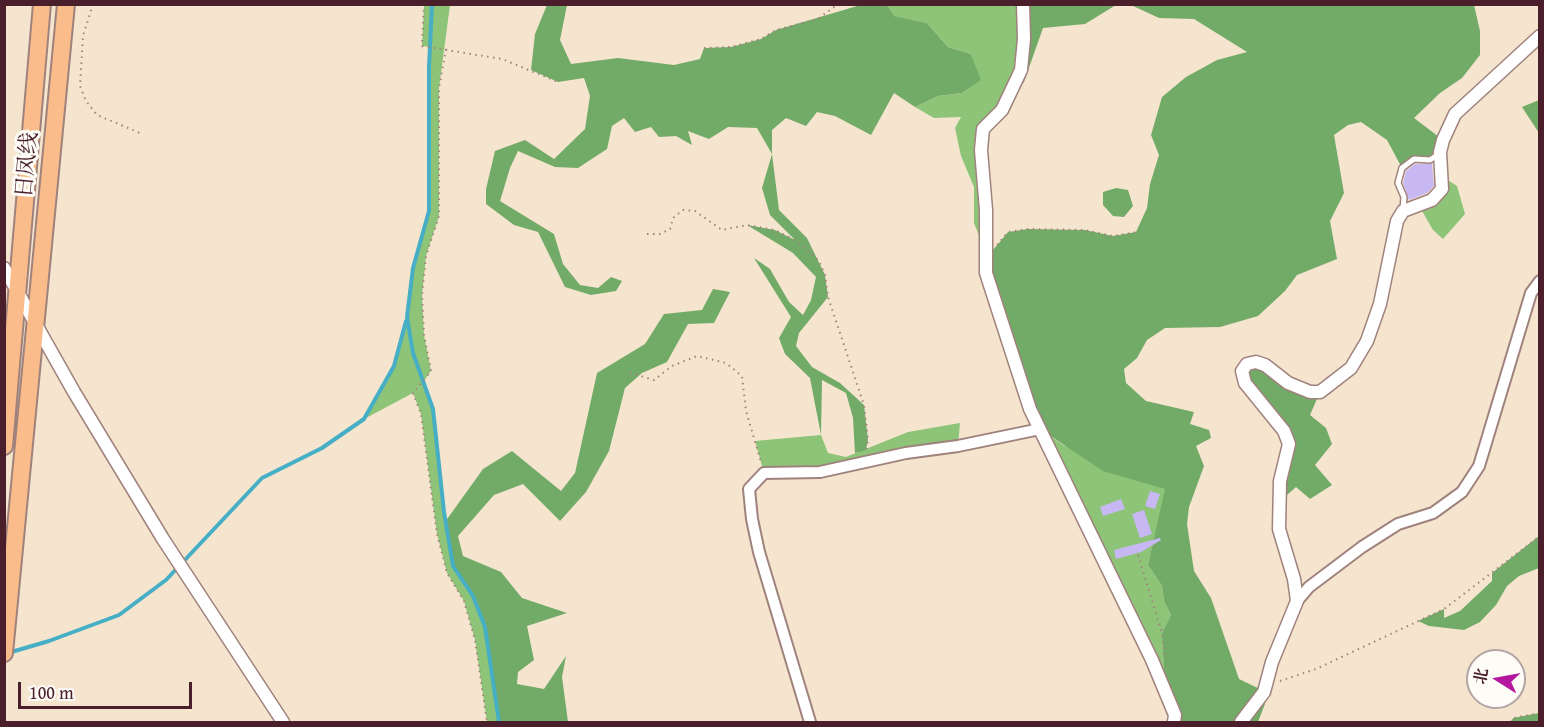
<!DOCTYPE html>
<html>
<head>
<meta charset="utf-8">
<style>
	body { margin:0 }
	#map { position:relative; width:1544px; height:727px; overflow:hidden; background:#f5e5cf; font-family:"Gentium Book Plus","Noto Serif SC",serif }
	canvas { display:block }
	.frame { position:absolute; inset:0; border:6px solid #4a1f2b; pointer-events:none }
	.north { position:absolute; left:1466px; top:649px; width:60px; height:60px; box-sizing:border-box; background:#fdfcf7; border:2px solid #b5a4a5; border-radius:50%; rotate:281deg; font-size:16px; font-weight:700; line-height:24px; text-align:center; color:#4a1f2b }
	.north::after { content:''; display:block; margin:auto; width:21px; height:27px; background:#b5179e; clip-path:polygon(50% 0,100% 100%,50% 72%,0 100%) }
	.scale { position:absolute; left:18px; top:682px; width:174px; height:27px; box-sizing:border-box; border:3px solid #4a1f2b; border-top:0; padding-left:8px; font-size:18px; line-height:21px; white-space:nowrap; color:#4a1f2b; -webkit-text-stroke:4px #fdfcf7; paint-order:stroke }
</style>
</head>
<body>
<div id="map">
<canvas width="1544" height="727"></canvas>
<div class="frame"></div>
<div class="north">北</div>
<div class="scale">100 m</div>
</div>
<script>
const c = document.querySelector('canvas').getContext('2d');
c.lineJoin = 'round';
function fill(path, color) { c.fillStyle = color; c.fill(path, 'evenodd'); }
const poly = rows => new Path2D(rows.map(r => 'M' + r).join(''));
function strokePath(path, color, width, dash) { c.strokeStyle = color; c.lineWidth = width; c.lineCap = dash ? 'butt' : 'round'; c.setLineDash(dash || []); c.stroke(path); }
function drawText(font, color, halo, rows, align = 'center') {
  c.font = font + ' "Gentium Book Plus","Noto Serif SC",serif'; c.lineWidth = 6; c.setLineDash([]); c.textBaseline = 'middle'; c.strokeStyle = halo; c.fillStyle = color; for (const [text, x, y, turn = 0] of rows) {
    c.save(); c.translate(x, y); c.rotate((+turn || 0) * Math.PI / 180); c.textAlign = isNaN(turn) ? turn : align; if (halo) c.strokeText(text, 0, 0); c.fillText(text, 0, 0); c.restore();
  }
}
const green = poly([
	[424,5,450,5,439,88,439,216,426,256,422,295,424,335,431,371,423,382,433,409,444,512,453,566,473,596,485,627,499,722,487,722,475,640,464,601,447,573,437,534,421,414,413,393,364,419,394,366,407,317,413,268,429,211,430,47,422,46],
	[887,5,1023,5,1021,70,983,130,984,248,974,223,974,187,961,156,955,128,961,117,934,118,915,107,938,96,962,93,980,80,971,54,948,47,927,23,893,16],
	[1443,177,1457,186,1465,214,1443,239,1433,230,1418,204,1426,203],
	[960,423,958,446,858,464,764,473,755,441,821,435,828,453,846,457,908,432],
	[1040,429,1063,445,1136,479,1166,489,1148,565,1162,586,1164,601,1171,615,1162,633,1165,690]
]);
const forest = poly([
	[547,5,567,5,560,40,571,64,618,58,674,65,700,59,704,48,731,47,761,39,776,30,864,4,887,5,894,16,927,23,948,47,971,54,981,80,962,93,938,96,915,107,894,93,871,135,835,116,817,112,806,126,786,118,772,130,772,154,779,210,807,238,825,275,828,297,799,333,796,346,812,367,840,383,864,405,868,440,866,450,855,453,853,418,846,393,822,380,821,435,810,378,785,354,779,338,791,317,754,258,770,269,789,302,803,315,811,300,816,277,793,253,747,225,775,230,795,240,770,215,762,188,772,154,757,128,728,127,709,139,688,131,692,145,676,136,659,137,651,127,635,132,624,118,612,126,607,149,578,168,555,167,518,151,510,168,500,201,554,234,563,264,580,285,598,288,611,277,622,281,616,291,591,295,565,287,538,232,514,225,486,204,486,189,495,151,525,140,554,159,585,129,590,96,584,78,558,82,531,70,535,34],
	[1023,5,1116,5,1085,24,1043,28,1024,82,1007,100,1021,70],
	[1131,5,1474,5,1480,31,1480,55,1462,78,1440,93,1414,118,1443,140,1440,152,1430,160,1414,159,1402,168,1387,140,1361,122,1348,125,1334,135,1344,193,1330,221,1337,259,1297,275,1285,291,1258,316,1220,327,1165,328,1147,340,1137,358,1124,369,1126,383,1146,401,1194,412,1190,424,1209,430,1211,438,1196,446,1204,466,1189,507,1187,524,1194,571,1211,598,1239,679,1264,691,1273,683,1258,722,1174,722,1165,690,1162,633,1171,615,1164,601,1162,586,1148,565,1165,489,1103,471,1040,429,986,273,993,250,1008,232,1028,229,1085,230,1113,236,1136,232,1147,208,1150,184,1159,155,1151,135,1162,97,1186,77,1217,60,1247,52,1194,19,1159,18],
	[1539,100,1539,133,1522,107],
	[1116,188,1128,190,1133,206,1124,217,1113,216,1103,205,1103,192],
	[713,289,730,292,714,323,688,324,667,362,642,373,625,388,609,451,586,492,560,521,523,484,494,495,458,536,463,556,501,572,522,598,567,613,527,626,534,660,518,672,517,684,544,689,566,656,562,677,568,722,499,722,485,627,473,596,453,566,445,522,483,469,512,451,561,491,575,473,597,373,645,344,664,314,702,310],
	[1256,362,1288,383,1320,392,1310,415,1326,428,1332,444,1315,465,1332,485,1310,499,1296,487,1279,502,1289,444,1245,383,1247,364],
	[1539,536,1539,568,1519,576,1507,586,1496,605,1480,622,1464,630,1429,626,1418,621,1444,609,1444,618,1460,611,1492,581,1492,573],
	[1539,713,1539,722,1511,722,1513,718]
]);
const stream = poly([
	[432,4,429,67,429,211,413,268,407,317,413,353,433,409,444,512,453,566,473,596,485,627,499,722],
	[8,653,49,641,119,615,166,580,262,478,322,448,364,419,394,366,406,321]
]);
const building = poly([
	[1415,164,1432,164,1434,186,1427,193,1409,200,1403,183,1406,171],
	[1150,491,1160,494,1155,509,1145,506],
	[1121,499,1125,509,1103,516,1100,507],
	[1144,510,1152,534,1140,538,1132,514],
	[1160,538,1161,540,1141,552,1116,559,1114,550]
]);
const path = poly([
	[93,4,83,36,80,86,86,101,97,115,140,133],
	[424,4,422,46,502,59,558,82],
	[704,48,731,47,761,39,776,30,818,19,838,4],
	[446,49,439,88,439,216,426,256,422,295,424,335,431,371,413,393,421,414,437,534,447,573,464,601,475,640,487,722],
	[647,234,660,234,670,229,673,218,683,210,695,211,722,230,747,225,775,230,798,242,819,261,825,275,828,297,864,405,868,440,866,451],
	[997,245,1008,232,1028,229,1085,230,1113,236,1136,232],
	[630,373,654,380,672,366,697,356,726,363,742,376,746,411,761,462],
	[1138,555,1162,633,1165,658],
	[1280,681,1316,669,1444,609,1540,536],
	[1511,722,1513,718,1540,713]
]);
const service = poly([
	[1403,209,1404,197,1398,183,1402,168,1414,159,1430,160,1440,153]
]);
const minor = poly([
	[1297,601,1309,587,1362,547,1398,524,1433,513,1462,492,1479,466,1531,293,1540,281],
	[810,722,759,552,752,519,749,489,764,473,820,472,906,453,958,446,1040,429]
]);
const tertiary = poly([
	[1023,4,1024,39,1021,70,1002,110,983,129,981,150,986,210,986,273,1030,409,1152,660,1175,715,1174,722],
	[4,268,74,392,163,539,283,722],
	[1241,722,1264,692,1272,662,1297,601,1294,579,1279,529,1280,481,1289,444,1284,431,1245,383,1242,371,1247,364,1256,362,1265,365,1288,383,1310,392,1320,392,1351,368,1367,341,1380,304,1397,221,1403,211,1432,200,1442,189,1440,152,1443,140,1455,114,1540,36]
]);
const trunk = poly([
	[4,446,42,4],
	[4,653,66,4]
]);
const streetNames = [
	["日凤线",28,165,-85]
];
fill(green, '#8dc477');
fill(forest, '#72aa68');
strokePath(stream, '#46aec5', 4);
fill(building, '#c7b8f4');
strokePath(service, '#a0827d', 8);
strokePath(minor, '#a0827d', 14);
strokePath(tertiary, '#a0827d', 15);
strokePath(trunk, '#a0827d', 20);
strokePath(path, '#a0827d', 2, [1.5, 4.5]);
strokePath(service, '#fff', 5);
strokePath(minor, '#fff', 10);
strokePath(tertiary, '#fff', 12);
strokePath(trunk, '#f9bc8a', 16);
drawText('22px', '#4a1f2b', '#fdfcf7', streetNames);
</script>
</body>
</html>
